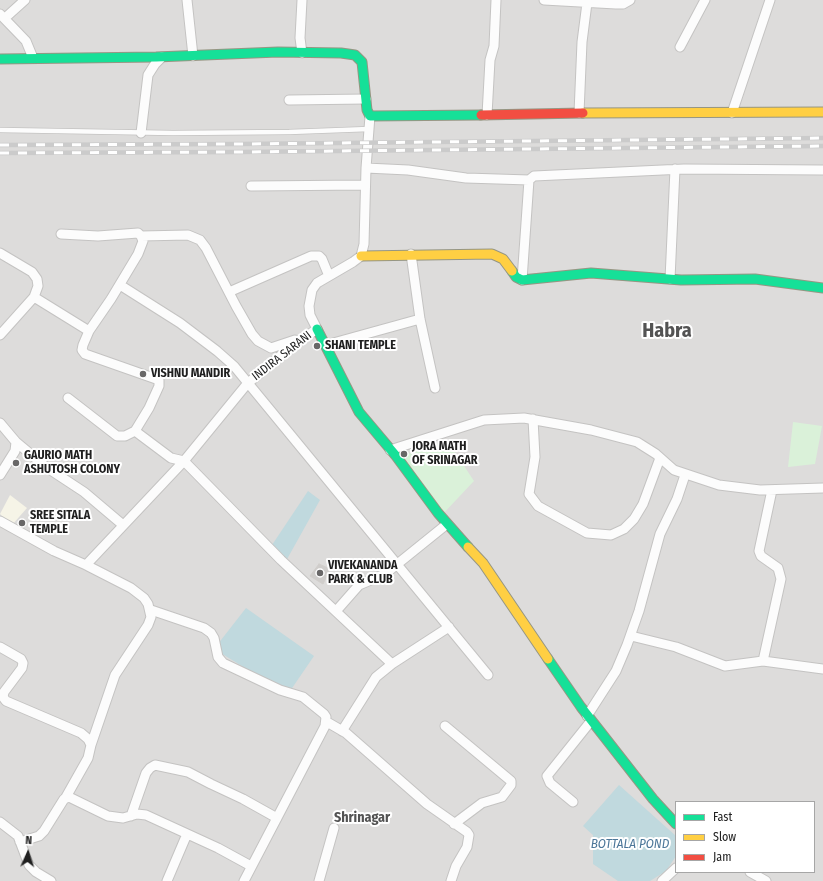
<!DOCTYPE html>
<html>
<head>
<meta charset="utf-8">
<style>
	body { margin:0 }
	#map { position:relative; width:823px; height:881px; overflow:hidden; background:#eeecea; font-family:"Fira Sans Condensed",sans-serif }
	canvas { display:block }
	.legend { position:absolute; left:675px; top:801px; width:140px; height:72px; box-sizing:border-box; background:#fff; border:1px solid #a6a6a6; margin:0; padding:5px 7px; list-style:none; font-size:12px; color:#202020 }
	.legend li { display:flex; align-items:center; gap:8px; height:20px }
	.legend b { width:20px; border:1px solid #a6a6a6 }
	.north { position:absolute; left:8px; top:833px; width:40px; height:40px; -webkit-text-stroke:3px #fff; paint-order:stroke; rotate:3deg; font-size:11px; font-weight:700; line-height:16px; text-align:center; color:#202020 }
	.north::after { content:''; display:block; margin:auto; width:14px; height:18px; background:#202020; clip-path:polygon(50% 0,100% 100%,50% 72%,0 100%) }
</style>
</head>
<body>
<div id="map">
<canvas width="823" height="881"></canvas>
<ul class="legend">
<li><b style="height:5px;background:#16e098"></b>Fast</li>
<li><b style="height:5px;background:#ffcf43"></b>Slow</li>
<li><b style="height:5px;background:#f24e42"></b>Jam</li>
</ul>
<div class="north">N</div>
</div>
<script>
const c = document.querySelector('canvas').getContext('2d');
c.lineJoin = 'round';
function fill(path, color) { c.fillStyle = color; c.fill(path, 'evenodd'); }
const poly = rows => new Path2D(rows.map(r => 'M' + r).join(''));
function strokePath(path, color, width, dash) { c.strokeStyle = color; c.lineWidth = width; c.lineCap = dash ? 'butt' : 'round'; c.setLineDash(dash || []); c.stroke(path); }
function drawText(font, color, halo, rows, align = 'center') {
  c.font = font + ' "Fira Sans Condensed",sans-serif'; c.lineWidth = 4; c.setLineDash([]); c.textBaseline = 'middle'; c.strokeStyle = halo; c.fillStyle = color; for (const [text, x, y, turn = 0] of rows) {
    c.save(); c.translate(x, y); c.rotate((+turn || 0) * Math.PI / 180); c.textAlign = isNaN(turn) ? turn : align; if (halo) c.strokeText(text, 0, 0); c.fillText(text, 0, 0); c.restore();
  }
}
const residential = poly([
	[0,0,823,0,823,881,0,881],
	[676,802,814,802,814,872,676,872]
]);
const education = poly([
	[10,495,27,508,12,525,0,514]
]);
const park = poly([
	[793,422,822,426,815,464,788,467],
	[447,440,474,481,442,515,403,456]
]);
const water = poly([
	[308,491,320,500,286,561,272,545],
	[246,608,314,656,288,694,214,649],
	[619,785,676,836,676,856,666,871,650,881,618,881,593,864,593,835,583,826]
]);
const building = poly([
	[319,564,330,569,323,584,310,576,319,564]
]);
const lane = poly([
	[0,130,173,133,289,132,369,129]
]);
const street = poly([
	[187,0,193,56],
	[544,0,616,4,623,4,630,0],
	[0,14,26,41,33,58],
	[5,18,25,0],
	[680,47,705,0],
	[302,53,300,38,302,0],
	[289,100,366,99],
	[579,113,582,42,587,3],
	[732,113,770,0],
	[487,115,490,60,494,46,496,0],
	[141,133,148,75,155,64,162,57],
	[366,168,408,170,466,178,529,180],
	[251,186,365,185],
	[61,234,98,236,138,233,141,236,143,241,138,254,111,299,89,331],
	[141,236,188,235,200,240,206,248,236,306,252,334,258,341,271,348,295,340],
	[0,253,32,272,37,279,38,286,34,297,89,331,83,345,82,350,85,354,159,380,159,386,149,408,135,431,171,458,184,461],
	[411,254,420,319,435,388],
	[670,279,675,169],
	[522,280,529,180,534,176,684,169,823,170],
	[120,285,180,323,217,351,234,366,488,675],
	[229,292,311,256,319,256,322,259,329,276],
	[0,335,34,297],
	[326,345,420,319],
	[68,398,117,436,125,436,135,431],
	[533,419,535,457,529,494,538,506,587,533,611,535,624,529,634,519,643,504,660,458],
	[0,423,16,442,15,451,0,475],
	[16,442,46,467,84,492,123,525],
	[390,450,484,420,524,418,591,430,637,442,656,454,674,470,719,485,760,490,823,488],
	[184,461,281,560,392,664],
	[0,521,54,551,86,565,131,588,144,598,148,604,151,617,148,625,115,675,91,745],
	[86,565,184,461,247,384,291,347,317,329,310,315,309,306,312,290,317,283,353,262,361,256,364,244,366,168,370,116],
	[151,610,204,628,211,633,214,638,218,657,223,663,280,690,303,697,324,714,326,717,325,726,244,881],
	[337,610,359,585,385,574,447,524],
	[631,636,676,647,725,666,763,661,823,669],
	[0,647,21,659,23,663,22,668,4,692,3,697,6,701,81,733,88,739,91,745,88,758,66,797],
	[763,661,781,579,778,568,761,556,759,551,772,490],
	[587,716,616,671,627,645,639,611,660,534,677,499,685,475],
	[327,722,346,733,427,804,467,832,469,835,467,847,456,866,451,881],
	[445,726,511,781,511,785,502,797,482,803,454,824],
	[342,731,376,677,392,664,449,627],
	[573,802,550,783,547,776,591,721],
	[131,816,146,773,150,768,155,765,188,772,211,784,243,799,277,818],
	[0,822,18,836,29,865,36,872,51,881],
	[20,842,39,836,44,831,64,799,69,797,108,816,123,818,137,814,146,815,218,848,251,866],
	[750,872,766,881],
	[167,881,187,834],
	[319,881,334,828],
	[662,881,676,868]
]);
const fast = poly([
	[0,59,156,57,278,52,341,53,355,55,362,62,367,110,370,116,481,115],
	[512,271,516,277,522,280,591,273,681,280,755,279,823,288],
	[317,329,359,412,396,456,438,513,468,547],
	[548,659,581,707,653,799,676,824]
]);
const slow = poly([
	[583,113,823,112],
	[361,256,492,254,503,259,512,271],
	[468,547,483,563,548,659]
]);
const jam = poly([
	[481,115,583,113]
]);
const rail = poly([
	[0,145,240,144,823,138],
	[0,153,240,152,823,146]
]);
const markers = [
	[317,346,4,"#686767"],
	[143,374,4,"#686767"],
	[404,454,4,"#686767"],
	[16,463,4,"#686767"],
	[22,523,4,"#686767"],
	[320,573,4,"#686767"]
];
const poiNames = [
	["SHANI TEMPLE",325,346],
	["VISHNU MANDIR",151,374],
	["JORA MATH",412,447],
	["OF SRINAGAR",412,461],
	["GAURIO MATH",24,456],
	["ASHUTOSH COLONY",24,470],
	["SREE SITALA",30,516],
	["TEMPLE",30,530],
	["VIVEKANANDA",328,566],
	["PARK & CLUB",328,580]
];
const streetNames = [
	["INDIRA SARANI",282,356,-38]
];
const waterNames = [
	["BOTTALA POND",630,844]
];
const quarterNames = [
	["Shrinagar",362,818]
];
const townNames = [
	["Habra",667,331]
];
fill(residential, '#dddcdb');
fill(education, '#f6f4e7');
fill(park, '#daf1d9');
fill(water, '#c0d9de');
fill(building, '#cfcdcb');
strokePath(building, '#d1cecb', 1);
strokePath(lane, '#c4c3c2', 6);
strokePath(street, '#c4c3c2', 11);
strokePath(fast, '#969683', 11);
strokePath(slow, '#969683', 11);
strokePath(jam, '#969683', 11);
strokePath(lane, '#fcfcfc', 4.5);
strokePath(street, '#fcfcfc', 9);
strokePath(fast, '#16e098', 9);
strokePath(slow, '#ffcf43', 9);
strokePath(jam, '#f24e42', 9);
strokePath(rail, '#cbcbcb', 4.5);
strokePath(rail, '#fff', 3, [9]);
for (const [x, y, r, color] of markers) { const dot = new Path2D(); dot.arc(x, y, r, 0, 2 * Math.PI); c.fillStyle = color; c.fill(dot); strokePath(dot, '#fff', 1.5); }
drawText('bold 12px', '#202020', '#fff', poiNames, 'left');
drawText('12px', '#202020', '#fff', streetNames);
drawText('italic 13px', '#4d7799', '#fff', waterNames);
drawText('bold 14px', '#535353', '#fff', quarterNames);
drawText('bold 20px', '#535353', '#fff', townNames);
</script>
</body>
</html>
